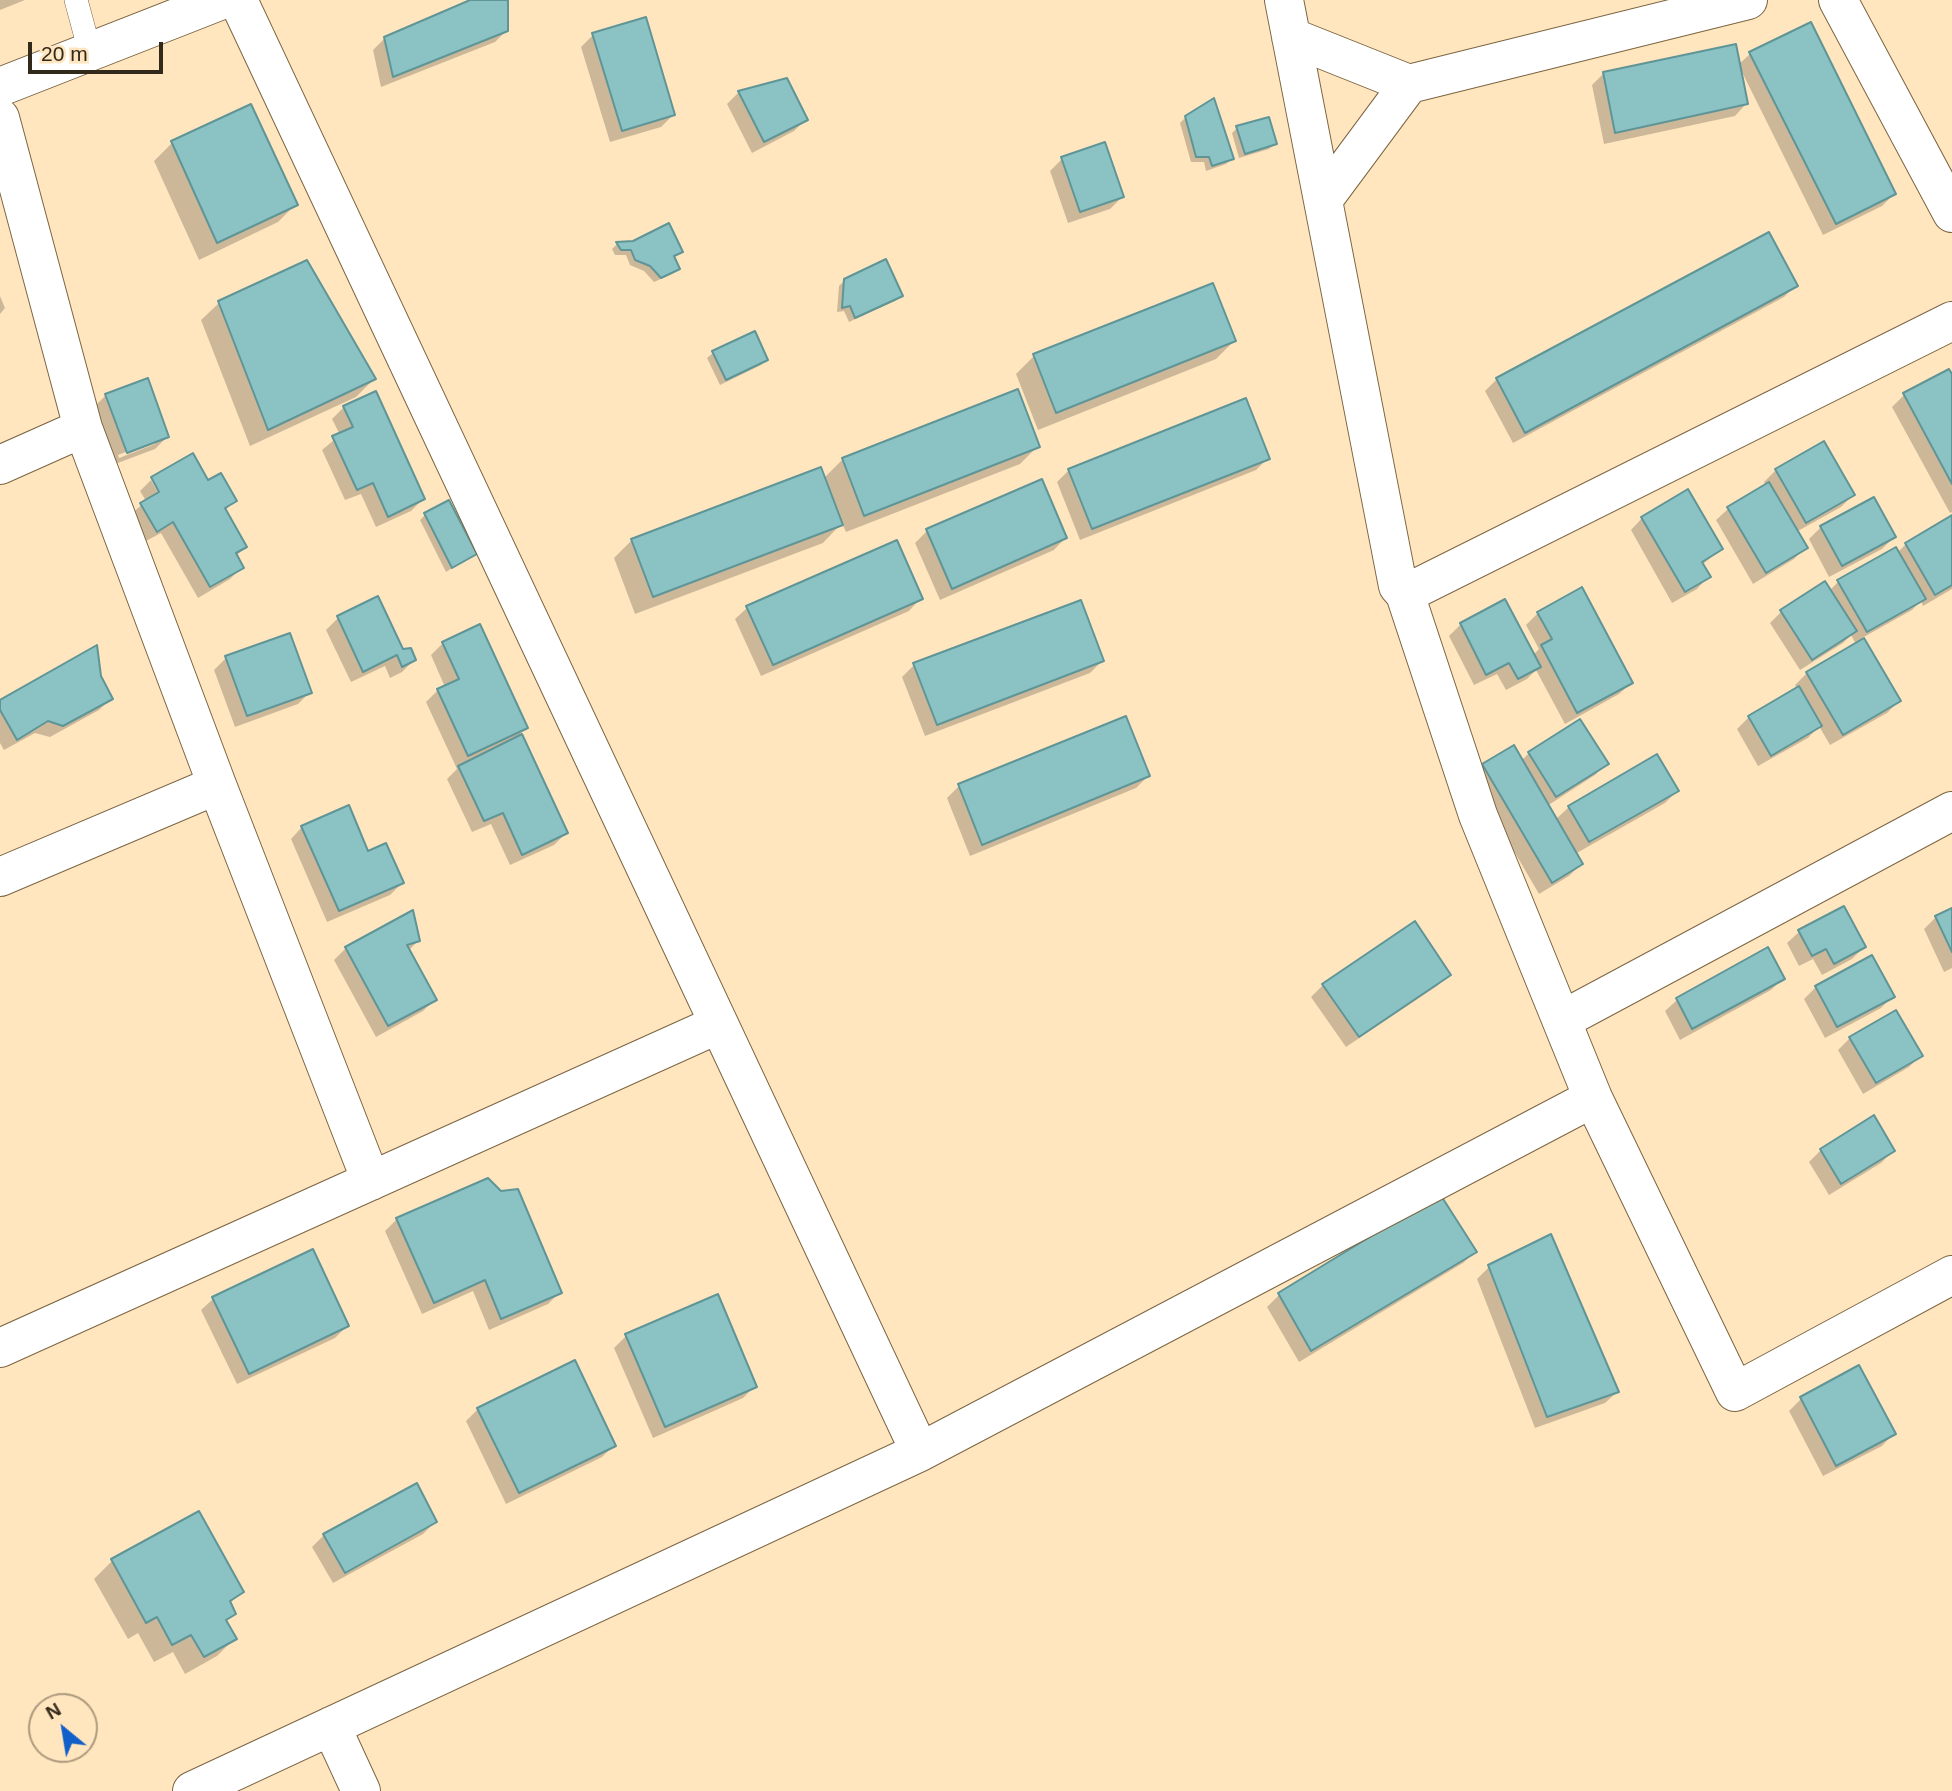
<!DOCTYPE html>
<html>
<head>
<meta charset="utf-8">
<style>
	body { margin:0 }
	#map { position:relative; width:1952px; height:1791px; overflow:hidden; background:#ffe6bf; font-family:Arial,sans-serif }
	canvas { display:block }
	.north { position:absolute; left:28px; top:1693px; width:70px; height:70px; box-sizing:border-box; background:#ffe6bf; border:2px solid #ad9a7d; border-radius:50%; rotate:330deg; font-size:19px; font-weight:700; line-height:28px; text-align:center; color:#33291a }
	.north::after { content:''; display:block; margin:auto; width:24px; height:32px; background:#115fc9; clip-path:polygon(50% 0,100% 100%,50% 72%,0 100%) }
	.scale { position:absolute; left:28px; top:42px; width:135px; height:32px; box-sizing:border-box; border:4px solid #33291a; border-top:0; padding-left:9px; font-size:21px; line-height:24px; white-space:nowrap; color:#33291a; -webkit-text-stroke:5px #ffe6bf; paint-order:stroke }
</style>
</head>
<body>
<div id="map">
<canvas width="1952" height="1791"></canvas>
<div class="north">N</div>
<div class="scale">20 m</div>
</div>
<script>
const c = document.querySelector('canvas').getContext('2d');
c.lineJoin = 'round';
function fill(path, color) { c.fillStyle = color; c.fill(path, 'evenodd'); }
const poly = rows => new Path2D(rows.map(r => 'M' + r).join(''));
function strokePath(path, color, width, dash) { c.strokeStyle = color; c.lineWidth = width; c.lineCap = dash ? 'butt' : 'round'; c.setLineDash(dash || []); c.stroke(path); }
const shadow = poly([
	[0,0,25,0,0,10],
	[474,0,507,0,507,30,495,42,381,87,373,50,385,38],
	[593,35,673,115,661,127,610,142,581,47],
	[1750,54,1894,194,1882,206,1823,235,1741,70,1746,104,1735,116,1604,144,1592,85,1603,74,1738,65],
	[739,92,806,119,794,131,752,153,727,104],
	[250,106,296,204,278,222,199,260,154,161,172,143],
	[1186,117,1232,158,1226,164,1206,171,1204,162,1191,162,1180,123],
	[1237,128,1275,144,1269,149,1239,158,1232,133],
	[1062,159,1122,197,1110,209,1068,223,1050,171],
	[634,243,681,252,673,258,678,268,672,274,654,282,644,271,630,265,626,255,615,255,612,249,617,244],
	[845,280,900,295,895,301,849,322,844,311,837,312,839,286],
	[1212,285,1234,341,1216,359,1038,430,1016,374,1034,356],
	[1796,285,1784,297,1513,443,1485,391,1497,379],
	[0,296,5,308,0,314],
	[219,303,374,379,356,397,250,446,201,320],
	[754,333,766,360,761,365,720,385,707,358,713,353],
	[1952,378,1952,512,1950,513,1892,407,1904,395],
	[106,395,167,437,155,449,115,464,94,407],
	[155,441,155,444,119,458,118,455],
	[344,407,423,499,411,511,376,527,361,494,345,500,322,450,340,435,332,419],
	[1038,446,1020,464,846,532,842,523,823,543,635,614,614,558,632,540,824,478,843,459],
	[192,456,208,483,235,500,225,511,245,547,236,556,242,567,230,579,198,598,161,533,144,542,129,516,146,501,140,491,151,480,162,500,165,498,154,480,151,480],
	[1268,458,1256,470,1080,540,1057,482,1069,470],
	[1776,470,1853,495,1841,507,1796,532,1806,547,1794,559,1753,584,1716,520,1728,509,1766,486,1764,482],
	[425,515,475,554,446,572,420,520],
	[1952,517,1952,589,1923,606,1921,601,1912,610,1862,638,1899,701,1887,713,1830,745,1819,726,1808,738,1758,766,1737,729,1749,717,1797,689,1795,685,1807,673,1856,644,1851,635,1843,643,1800,670,1770,623,1781,612,1829,591,1839,581,1897,553,1906,544],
	[1642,518,1721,549,1702,565,1708,577,1697,589,1672,603,1631,530],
	[1821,527,1894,537,1882,549,1829,577,1809,539],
	[927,531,1065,538,1054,550,940,600,915,543],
	[378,599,402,650,414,660,402,672,390,678,385,666,351,682,326,630,338,618],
	[920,599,909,611,761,676,735,619,747,608],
	[1538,613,1631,683,1619,694,1565,724,1536,670,1527,679,1506,690,1497,674,1474,685,1449,636,1461,624,1533,655,1539,649,1526,625],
	[443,643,526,728,515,739,566,833,554,845,510,865,491,824,472,832,447,779,457,769,426,702,438,690,445,687,431,655],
	[226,658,310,692,298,704,235,727,214,670],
	[1102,661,1090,673,925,736,902,677,914,665],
	[99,677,111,698,99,710,50,737,35,733,4,750,0,743,0,702],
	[1529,753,1607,763,1595,775,1547,806,1555,820,1569,807,1677,791,1665,803,1575,854,1581,864,1569,876,1539,894,1471,777,1483,765,1521,761],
	[1148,776,1136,788,970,856,947,798,959,786],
	[302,827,367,853,402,883,390,895,327,922,291,839],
	[1843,908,1864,947,1852,959,1822,975,1813,959,1799,966,1787,943,1799,932],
	[1952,910,1952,968,1944,972,1924,929,1936,917],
	[418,941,408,951,435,999,423,1011,376,1037,334,960,346,948],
	[1767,950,1783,978,1771,990,1680,1040,1665,1011,1677,1000],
	[1449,975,1437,986,1346,1047,1311,997,1323,985],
	[1816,987,1892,997,1881,1008,1825,1038,1804,999],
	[1850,1038,1920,1056,1909,1067,1863,1094,1838,1050],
	[1821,1150,1893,1151,1881,1163,1829,1195,1809,1162],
	[1440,1197,1475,1252,1463,1263,1299,1362,1267,1307,1279,1295],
	[397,1219,560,1292,548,1304,489,1330,473,1291,422,1314,385,1231],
	[1489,1267,1617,1392,1605,1403,1535,1428,1477,1279],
	[213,1299,347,1326,335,1338,237,1384,201,1310],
	[626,1336,755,1386,743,1398,653,1438,614,1348],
	[1859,1368,1893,1434,1882,1446,1823,1476,1789,1411,1801,1399],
	[478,1409,614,1445,602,1457,506,1504,466,1421],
	[435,1522,423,1534,333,1583,312,1547,324,1535],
	[112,1561,242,1592,229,1604,234,1614,225,1622,235,1638,217,1656,185,1674,173,1652,154,1662,138,1633,128,1639,94,1579]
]);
const building = poly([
	[470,0,508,0,508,31,393,77,384,37,470,0],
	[646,17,675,115,622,131,592,33,646,17],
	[1811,22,1896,194,1836,224,1749,52,1811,22],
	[1736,44,1748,104,1615,133,1603,72,1736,44],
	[787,78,808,120,764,142,738,91,787,78],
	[1214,98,1234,159,1212,166,1209,157,1196,157,1185,116,1214,98],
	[251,104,298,205,217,243,171,141,251,104],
	[1269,117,1277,144,1245,154,1236,126,1269,117],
	[1105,142,1124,197,1080,212,1061,157,1105,142],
	[669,223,683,252,674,256,680,269,661,278,650,266,635,260,631,250,621,250,616,242,633,241,669,223],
	[1769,232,1798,286,1525,433,1496,378,1769,232],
	[886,259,903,296,855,318,850,306,842,308,844,279,886,259],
	[307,260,376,379,268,430,218,301,307,260],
	[1213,283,1236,341,1056,413,1033,354,1213,283],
	[755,331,768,360,726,380,712,351,755,331],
	[1949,369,1952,374,1952,484,1903,393,1949,369],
	[148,378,169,437,127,453,105,394,148,378],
	[1018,389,1040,447,864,516,842,458,1018,389],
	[376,391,425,499,388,517,373,483,357,490,332,436,353,427,343,406,376,391],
	[1246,398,1270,459,1092,529,1068,469,1246,398],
	[1824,441,1855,495,1806,523,1775,469,1824,441],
	[193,453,208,480,221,473,237,501,225,508,247,547,236,553,244,568,210,587,173,522,157,532,140,503,159,492,151,477,193,453],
	[821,467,843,525,653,597,631,539,821,467],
	[1042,479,1067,538,952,589,926,529,1042,479],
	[1769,482,1808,548,1766,573,1727,507,1769,482],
	[1688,489,1723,549,1702,562,1711,577,1685,592,1641,517,1688,489],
	[1874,497,1896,537,1842,566,1820,526,1874,497],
	[449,500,477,554,452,568,424,513,449,500],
	[1952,515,1952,585,1935,595,1905,543,1952,515],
	[897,540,923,599,773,665,746,606,897,540],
	[1896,547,1926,599,1867,632,1837,580,1896,547],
	[1825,581,1857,631,1812,660,1780,610,1825,581],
	[1582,587,1633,683,1577,713,1541,645,1552,639,1537,612,1582,587],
	[378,596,403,649,411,648,416,660,402,667,397,655,363,672,337,616,378,596],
	[1505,599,1541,667,1518,679,1509,663,1486,675,1460,623,1505,599],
	[1081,600,1104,661,937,725,913,663,1081,600],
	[480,624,528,728,468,756,437,689,459,679,442,642,480,624],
	[290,633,312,693,247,716,225,656,290,633],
	[1864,638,1901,701,1843,735,1806,672,1864,638],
	[97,645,101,676,113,699,63,726,48,721,17,740,0,710,0,700,97,645],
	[1799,686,1822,726,1771,756,1748,716,1799,686],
	[1126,716,1150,776,982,845,958,784,1126,716],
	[1580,719,1609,764,1556,797,1528,752,1580,719],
	[522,734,568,833,522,855,503,813,484,821,458,766,522,734],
	[1514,745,1583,864,1552,883,1482,764,1514,745],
	[1657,754,1679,791,1589,842,1568,806,1657,754],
	[349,805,368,851,386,843,404,883,339,911,301,826,349,805],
	[1844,906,1866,947,1834,964,1826,949,1812,956,1798,930,1844,906],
	[1952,908,1952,952,1935,916,1952,908],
	[413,910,420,941,407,945,437,1000,388,1026,345,947,413,910],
	[1415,921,1451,975,1359,1037,1322,984,1415,921],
	[1768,947,1785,979,1692,1029,1676,998,1768,947],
	[1872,955,1895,997,1837,1027,1815,986,1872,955],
	[1896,1010,1923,1056,1876,1083,1849,1037,1896,1010],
	[1874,1115,1895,1151,1841,1184,1820,1149,1874,1115],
	[488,1178,501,1191,518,1189,562,1293,501,1319,485,1280,434,1303,396,1218,488,1178],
	[1440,1194,1477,1252,1311,1351,1278,1293,1440,1194],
	[1551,1234,1619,1392,1547,1417,1488,1265,1551,1234],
	[313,1249,349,1326,249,1374,212,1297,313,1249],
	[718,1294,757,1387,665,1427,625,1334,718,1294],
	[575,1360,616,1446,519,1493,477,1408,575,1360],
	[1859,1365,1896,1434,1836,1466,1800,1397,1859,1365],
	[417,1483,437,1522,345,1573,323,1534,417,1483],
	[199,1511,244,1592,230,1601,236,1614,226,1620,237,1639,204,1657,191,1635,172,1645,157,1617,146,1623,111,1559,199,1511]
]);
const service = poly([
	[76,0,90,52]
]);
const minor = poly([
	[238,0,920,1452],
	[1284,0,1398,586,1405,594,1478,815,1593,1098,1735,1392,1952,1275],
	[1838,0,1952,213],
	[1291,37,1409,84,1748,0],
	[0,87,222,0],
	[0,118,83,428,217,785,371,1181],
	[1323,200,1409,84],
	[0,465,83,428],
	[1405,594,1952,321],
	[0,877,217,785],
	[1562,1020,1952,811],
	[0,1348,719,1024],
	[331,1726,361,1791],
	[192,1791,920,1452,1593,1098]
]);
fill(shadow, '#0003');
fill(building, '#8bc2c4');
strokePath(building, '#5f9597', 2);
strokePath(service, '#7b6542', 24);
strokePath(minor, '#7b6542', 40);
strokePath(service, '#fff', 23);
strokePath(minor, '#fff', 38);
</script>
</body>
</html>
